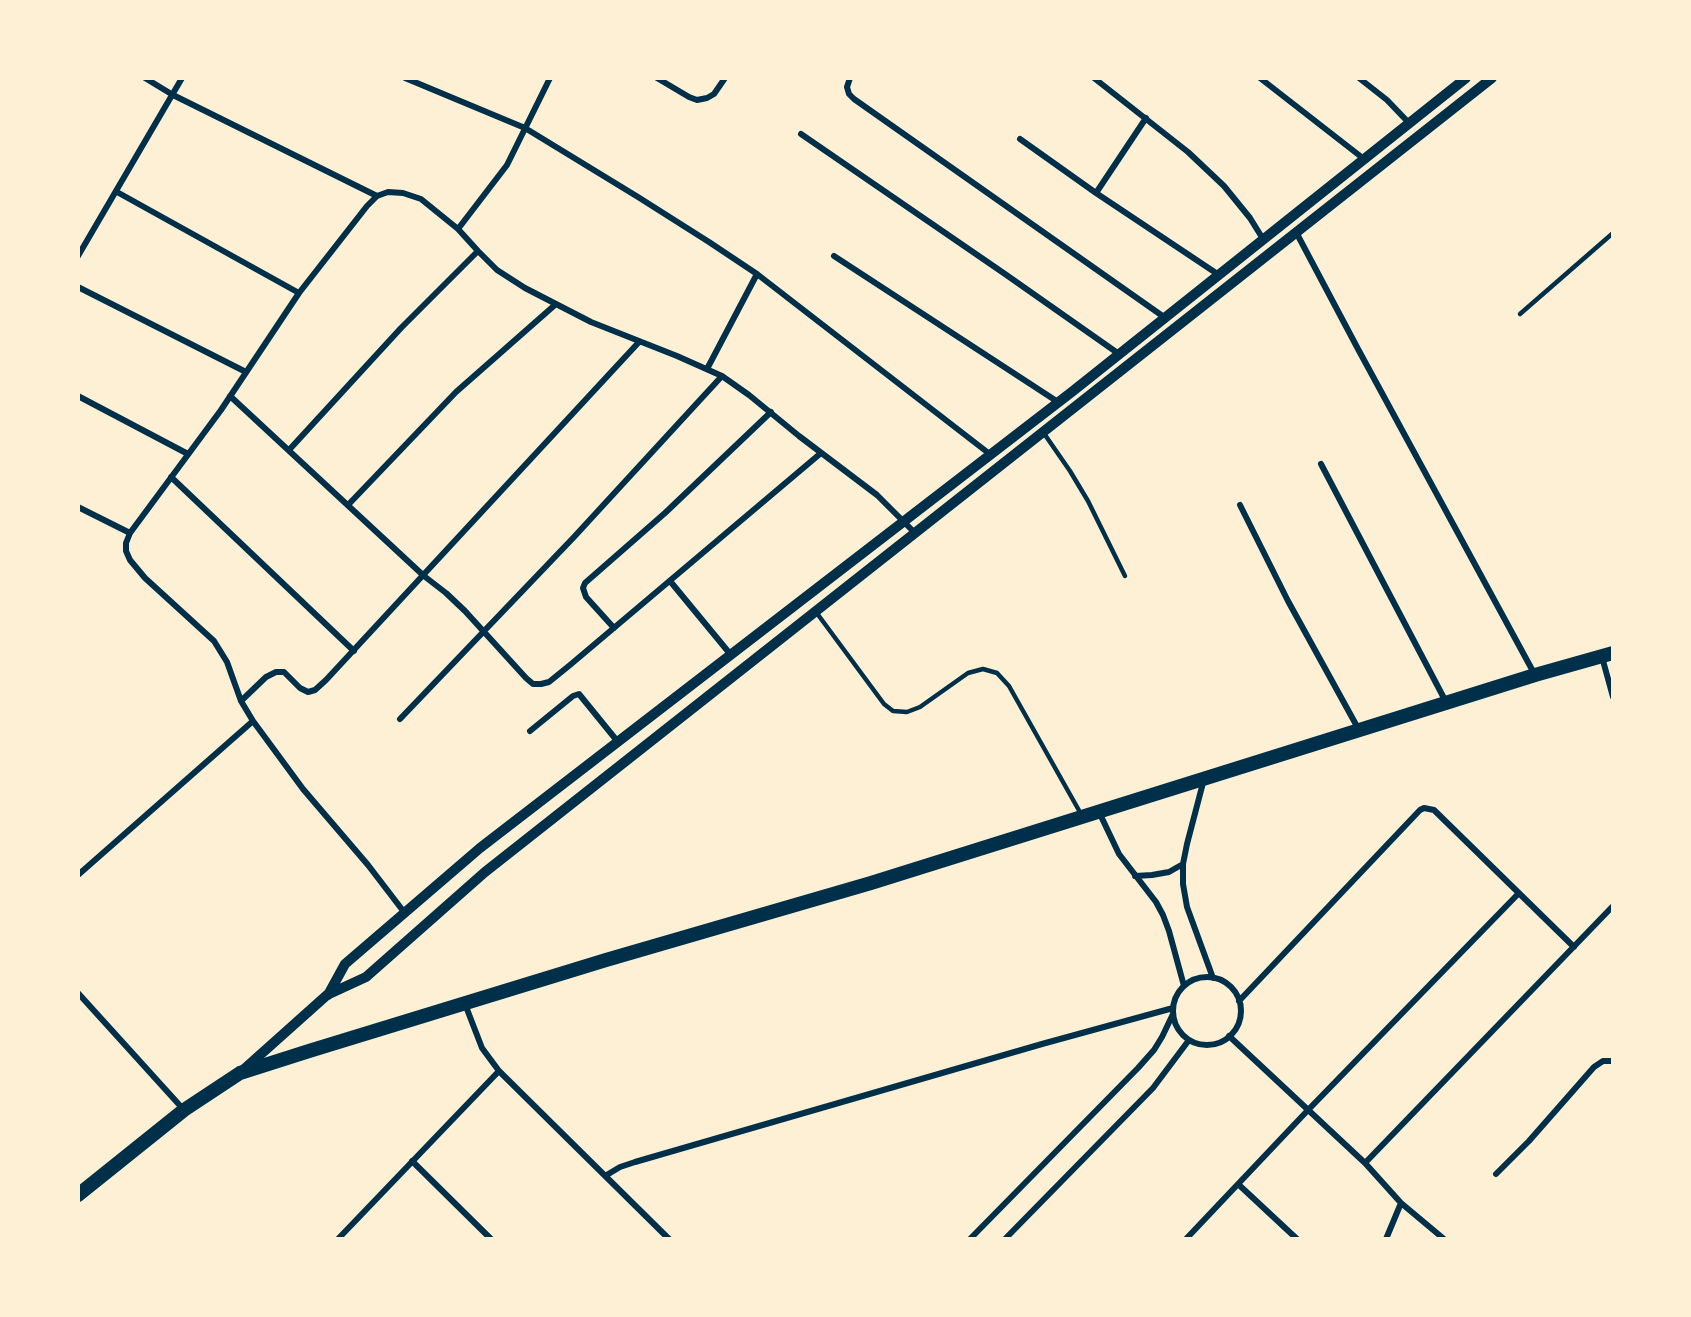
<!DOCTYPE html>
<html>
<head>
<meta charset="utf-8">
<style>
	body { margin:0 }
	#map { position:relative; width:1691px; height:1317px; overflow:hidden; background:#fdf0d5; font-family:Helvetica,sans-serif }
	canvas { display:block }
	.frame { position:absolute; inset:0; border:80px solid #fdf0d5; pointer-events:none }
</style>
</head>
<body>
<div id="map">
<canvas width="1691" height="1317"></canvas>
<div class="frame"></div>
</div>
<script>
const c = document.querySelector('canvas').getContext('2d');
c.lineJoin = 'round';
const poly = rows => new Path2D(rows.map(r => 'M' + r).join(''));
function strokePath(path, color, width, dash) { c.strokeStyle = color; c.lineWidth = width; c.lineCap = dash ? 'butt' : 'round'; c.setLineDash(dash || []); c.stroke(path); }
const service = poly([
	[1520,314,1613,233],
	[1043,432,1070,471,1088,501,1125,576],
	[816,612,884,704,893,711,907,712,920,707,968,673,983,669,997,673,1009,686,1081,814]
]);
const minor = poly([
	[145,78,173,95,377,196],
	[405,78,525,128,638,197,709,242,757,274,991,455],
	[550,78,507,165,458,229,478,251,497,270,525,288,591,322,677,356,722,376,749,395,799,436,877,495,915,533],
	[657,78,689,97,697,100,707,98,714,94,725,78],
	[850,78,847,87,849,94,854,99,1164,317],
	[1094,78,1188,152,1224,186,1250,218,1263,239],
	[1260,78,1364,159],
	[1359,78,1387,100,1409,123],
	[801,134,1005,274,1119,354],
	[1020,139,1096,193,1219,275],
	[117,192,299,293],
	[1096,193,1146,118],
	[1296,232,1358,349,1535,675],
	[78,256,182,78],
	[834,256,1058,402],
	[78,287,246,372],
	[707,369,757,274],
	[78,396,188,454],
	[230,396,424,576,446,593,465,611,526,678,533,684,541,684,549,682,570,665,821,453],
	[289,450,401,328,478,251],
	[1321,464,1446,702],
	[171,477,354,651],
	[348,505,456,392,556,304],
	[1240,505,1288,601,1359,730],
	[78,507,130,533],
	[670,581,731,655],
	[614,628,586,597,583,588,585,583,665,513,771,412],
	[1602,657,1613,697],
	[241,701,266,677,276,672,284,672,300,688,308,692,315,690,326,680,639,342],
	[400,719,574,537,722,376],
	[530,731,573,696,579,694,618,742],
	[1204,779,1187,844,1183,864,1183,884,1187,907,1213,978],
	[1099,812,1119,854,1156,902,1163,915,1169,931,1184,986],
	[78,875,253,721],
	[1135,876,1152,875,1169,872,1183,864],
	[404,912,368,865,303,789,253,721,241,701,227,662,214,641,145,578,130,560,126,551,126,543,130,533,221,410,299,293,367,206,377,196,388,192,403,193,421,199,458,229],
	'1173 1011a34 34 0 1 1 68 0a34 34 0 1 1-68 0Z',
	[78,993,184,1110],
	[1239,1001,1420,810,1424,808,1434,810,1574,947],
	[465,1004,482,1048,499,1071,669,1239],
	[1229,1036,1365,1163,1401,1203,1444,1239],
	[412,1161,491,1239],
	[1365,1163,1613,906],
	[1496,1174,1529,1141,1594,1067,1603,1061,1613,1061],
	[605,1176,620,1167,635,1162,1042,1044,1173,1008],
	[1238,1184,1297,1239],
	[338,1239,499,1071],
	[970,1239,1138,1068,1154,1050,1162,1037,1173,1014],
	[1005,1239,1153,1088,1189,1040],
	[1186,1239,1309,1109,1519,893],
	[1386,1239,1401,1203]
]);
const tertiary = poly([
	[328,995,345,964,480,848,1073,391,1466,78],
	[242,1071,327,995,366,977,485,872,1492,78]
]);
const primary = poly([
	[78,1195,184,1110,240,1073,309,1051,606,960,871,883,1535,675,1613,653]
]);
strokePath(service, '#003049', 4.5);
strokePath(minor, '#003049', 6);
strokePath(tertiary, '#003049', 10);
strokePath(primary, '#003049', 14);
</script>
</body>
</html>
